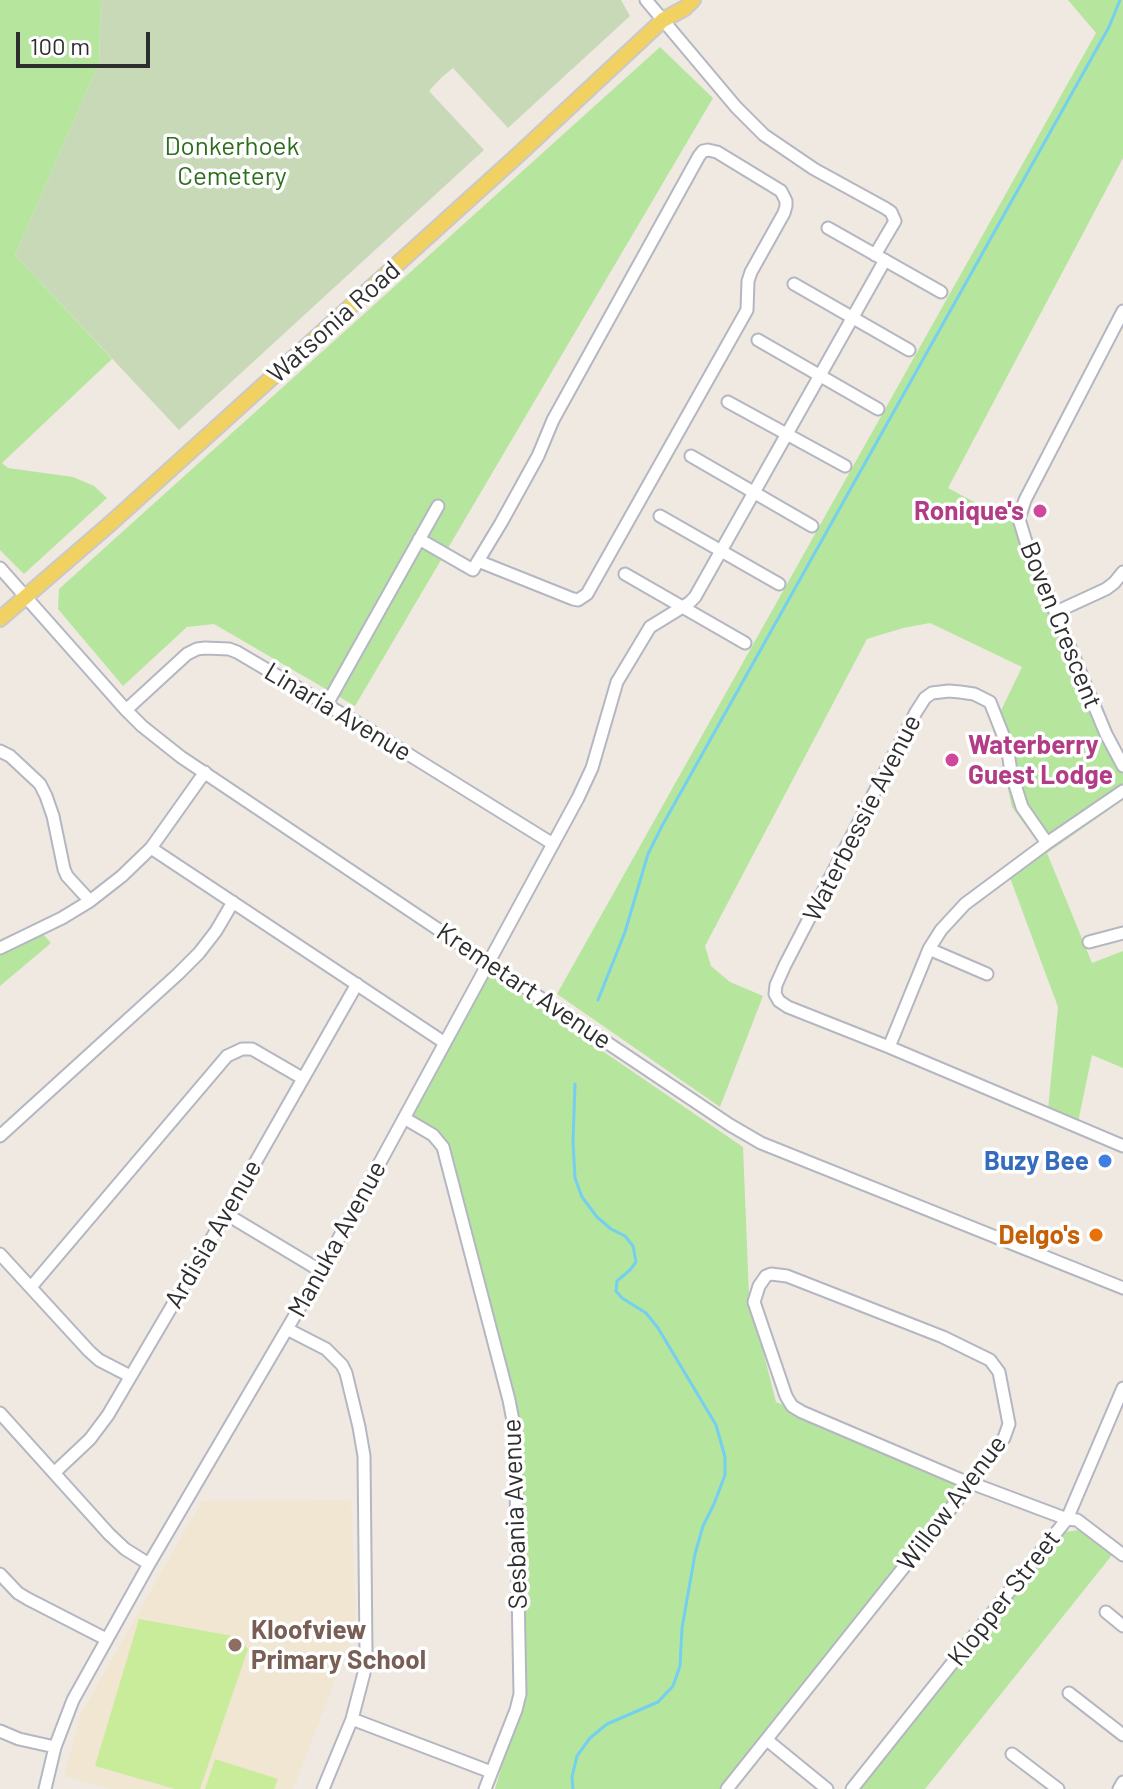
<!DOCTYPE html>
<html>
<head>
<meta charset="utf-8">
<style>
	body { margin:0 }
	#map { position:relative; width:1123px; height:1789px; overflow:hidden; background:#efe9e1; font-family:Barlow,sans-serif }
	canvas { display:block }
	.scale { position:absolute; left:16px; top:32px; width:134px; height:36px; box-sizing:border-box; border:4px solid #2e2e2e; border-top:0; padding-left:10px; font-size:24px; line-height:28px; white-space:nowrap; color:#2e2e2e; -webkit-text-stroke:6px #fff; paint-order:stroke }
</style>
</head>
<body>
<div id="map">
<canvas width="1123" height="1789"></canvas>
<div class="scale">100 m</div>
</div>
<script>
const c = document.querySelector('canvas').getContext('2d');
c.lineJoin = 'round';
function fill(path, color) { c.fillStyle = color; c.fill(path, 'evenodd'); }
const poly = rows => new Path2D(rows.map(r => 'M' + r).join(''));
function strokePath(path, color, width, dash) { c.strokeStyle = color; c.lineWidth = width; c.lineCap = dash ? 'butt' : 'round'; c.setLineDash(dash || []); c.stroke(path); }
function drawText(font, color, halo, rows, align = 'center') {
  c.font = font + ' Barlow,sans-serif'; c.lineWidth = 7; c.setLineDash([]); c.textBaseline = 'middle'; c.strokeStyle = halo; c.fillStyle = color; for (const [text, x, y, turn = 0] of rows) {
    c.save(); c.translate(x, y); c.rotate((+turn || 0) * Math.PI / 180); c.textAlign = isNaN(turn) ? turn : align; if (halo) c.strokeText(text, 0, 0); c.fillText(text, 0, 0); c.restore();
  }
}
const education = poly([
	[351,1500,356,1626,293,1789,112,1789,64,1776,81,1714,202,1501]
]);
const green = poly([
	[0,0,101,0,99,63,15,255,112,359,2,463,8,468,73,477,94,486,107,498,24,574,0,550],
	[1068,0,1123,0,1123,158,948,488,1027,530,1112,733,1123,755,1123,800,1047,853,1092,963,1123,951,1123,1068,1092,1055,1076,1132,1047,1120,1058,1007,1006,867,1038,843,1012,807,994,725,1022,667,930,623,903,628,867,639,705,946,711,966,730,982,763,996,720,1107,557,994,1096,33],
	[660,47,713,98,355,706,214,624,187,627,123,686,58,609,59,589],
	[43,934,51,943,0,986,0,953],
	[484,970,743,1147,749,1296,776,1402,971,1482,724,1789,495,1789,524,1693,518,1425,445,1141,404,1118],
	[1080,1530,1112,1555,925,1789,860,1789,1065,1532]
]);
const cemetery = poly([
	[101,0,621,0,630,16,508,128,453,68,441,78,429,91,484,150,179,430,15,255,99,63]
]);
const pitch = poly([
	[139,1619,238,1637,248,1649,200,1789,175,1789,95,1766],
	[215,1759,278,1779,274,1789,205,1789]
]);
const stream = poly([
	[598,1000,625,932,648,854,662,826,1109,27,1120,0],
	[573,1789,572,1777,577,1756,590,1738,607,1724,658,1702,673,1686,680,1666,682,1628,695,1554,703,1526,714,1504,725,1475,725,1457,716,1425,658,1328,646,1313,622,1298,616,1291,617,1281,630,1270,636,1262,633,1246,625,1236,611,1229,597,1217,582,1197,575,1178,573,1142,575,1084]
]);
const minor = poly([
	[646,0,736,107,764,135,814,169,885,208,891,212,895,221,875,255],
	[828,228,941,292],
	[794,284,909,350],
	[1123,311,1025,500,1019,519,1026,542,1106,734,1123,766],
	[758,340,878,409],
	[728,402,845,466],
	[691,456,812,526],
	[660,516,779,584],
	[419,539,473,570,478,561,501,523,538,456,553,420,699,156,703,151,708,150,717,152,781,191,786,201,786,206,784,213,751,272,748,281,747,310,587,594,578,600,573,599,478,561],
	[0,568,126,710,142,726,181,757,730,1125,761,1143,1123,1288],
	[625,574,745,643],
	[1056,612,1106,589,1114,583,1123,572],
	[327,704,438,506],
	[126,710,187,654,197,649,205,648,229,649,237,652,366,728,553,844],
	[0,751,10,756,40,784,46,796,53,816,64,869,67,876,90,901],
	[1047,843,1022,807,1011,772,1007,745,990,702,974,694,960,692,949,691,932,693,925,698,916,712,785,965,776,985,775,994,779,1001,788,1007,889,1047,1123,1146],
	[151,848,445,1043],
	[1089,942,1123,933],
	[0,948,62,918,90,901,122,876,151,848,205,772],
	[929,949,987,974],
	[889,1047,929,949,941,930,965,904,1047,843,1123,791],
	[404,1118,433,1135,443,1147,509,1400,515,1431,520,1694,516,1710,485,1789],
	[0,1136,178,974,199,953,216,931,233,902],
	[226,1214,321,1271],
	[0,1254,89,1351,99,1360,130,1376],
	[31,1287,227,1056,242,1049,252,1049,302,1078],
	[287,1329,326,1349,342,1365,346,1373,359,1427,364,1456,366,1652,364,1673,352,1719,323,1789],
	[0,1413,109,1534,125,1549,149,1564],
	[54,1473,90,1439,108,1415,226,1214,357,984],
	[0,1574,18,1593,28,1599,106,1639],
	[1106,1612,1123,1626],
	[1069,1693,1123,1735],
	[352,1719,491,1772],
	[0,1731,19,1739,55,1747],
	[767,1740,827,1789],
	[1012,1754,1058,1789],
	[45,1789,55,1747,73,1700,149,1564,321,1271,578,798,592,768,617,682,650,627,689,603,695,597,885,260],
	[727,1789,971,1483,1004,1438,1009,1424,999,1372,990,1360,943,1337,787,1276,771,1274,766,1276,759,1286,754,1302,786,1396,792,1406,802,1412,959,1479,971,1483,1067,1519,1077,1520,1123,1555],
	[852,1789,1067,1519,1123,1388],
	[1119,1789,1123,1782]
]);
const major = poly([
	[0,619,111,523,517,156,663,20,685,8,693,0]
]);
const markers = [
	[1040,511,8,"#d1479c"],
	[952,760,8,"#d1479c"],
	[1105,1161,8,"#3f7fe0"],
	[1096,1235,8,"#e8710a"],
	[235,1645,8,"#8d6e63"]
];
const parkNames = [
	["Donkerhoek",232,146],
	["Cemetery",232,176]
];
const streetNames = [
	["Watsonia Road",334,322,-42],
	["Boven Crescent",1061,625,68],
	["Linaria Avenue",338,712,31],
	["Waterbessie Avenue",862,818,-63],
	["Kremetart Avenue",524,986,34],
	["Ardisia Avenue",213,1234,-60],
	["Manuka Avenue",337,1239,-61],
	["Willow Avenue",952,1503,-53],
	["Sesbania Avenue",515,1514,-92],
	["Klopper Street",1004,1598,-52]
];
const hotelNames = [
	["Ronique's",1024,511],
	["Waterberry",968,745,"left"],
	["Guest Lodge",968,775,"left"]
];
const shopNames = [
	["Buzy Bee",1089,1161]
];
const foodNames = [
	["Delgo's",1080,1235]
];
const educationNames = [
	["Kloofview",251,1630],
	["Primary School",251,1660]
];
fill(education, '#f0e6d1');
fill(green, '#b6e59e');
fill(cemetery, '#c8d9b8');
fill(pitch, '#c9ec9a');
strokePath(stream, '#75cff0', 3);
strokePath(minor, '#b4b7c1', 15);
strokePath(major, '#c9c9c9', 18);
strokePath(minor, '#fff', 11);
strokePath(major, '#f2d163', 14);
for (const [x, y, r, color] of markers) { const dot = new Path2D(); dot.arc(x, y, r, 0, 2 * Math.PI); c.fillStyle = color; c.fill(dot); strokePath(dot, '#fff', 3); }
drawText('26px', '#2c6e1b', '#fff', parkNames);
drawText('26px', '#2e2e2e', '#fff', streetNames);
drawText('bold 26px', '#b23c85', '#fff', hotelNames, 'right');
drawText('bold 26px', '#366cbe', '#fff', shopNames, 'right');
drawText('bold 26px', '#c56008', '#fff', foodNames, 'right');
drawText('bold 26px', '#785e54', '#fff', educationNames, 'left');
</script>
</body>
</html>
